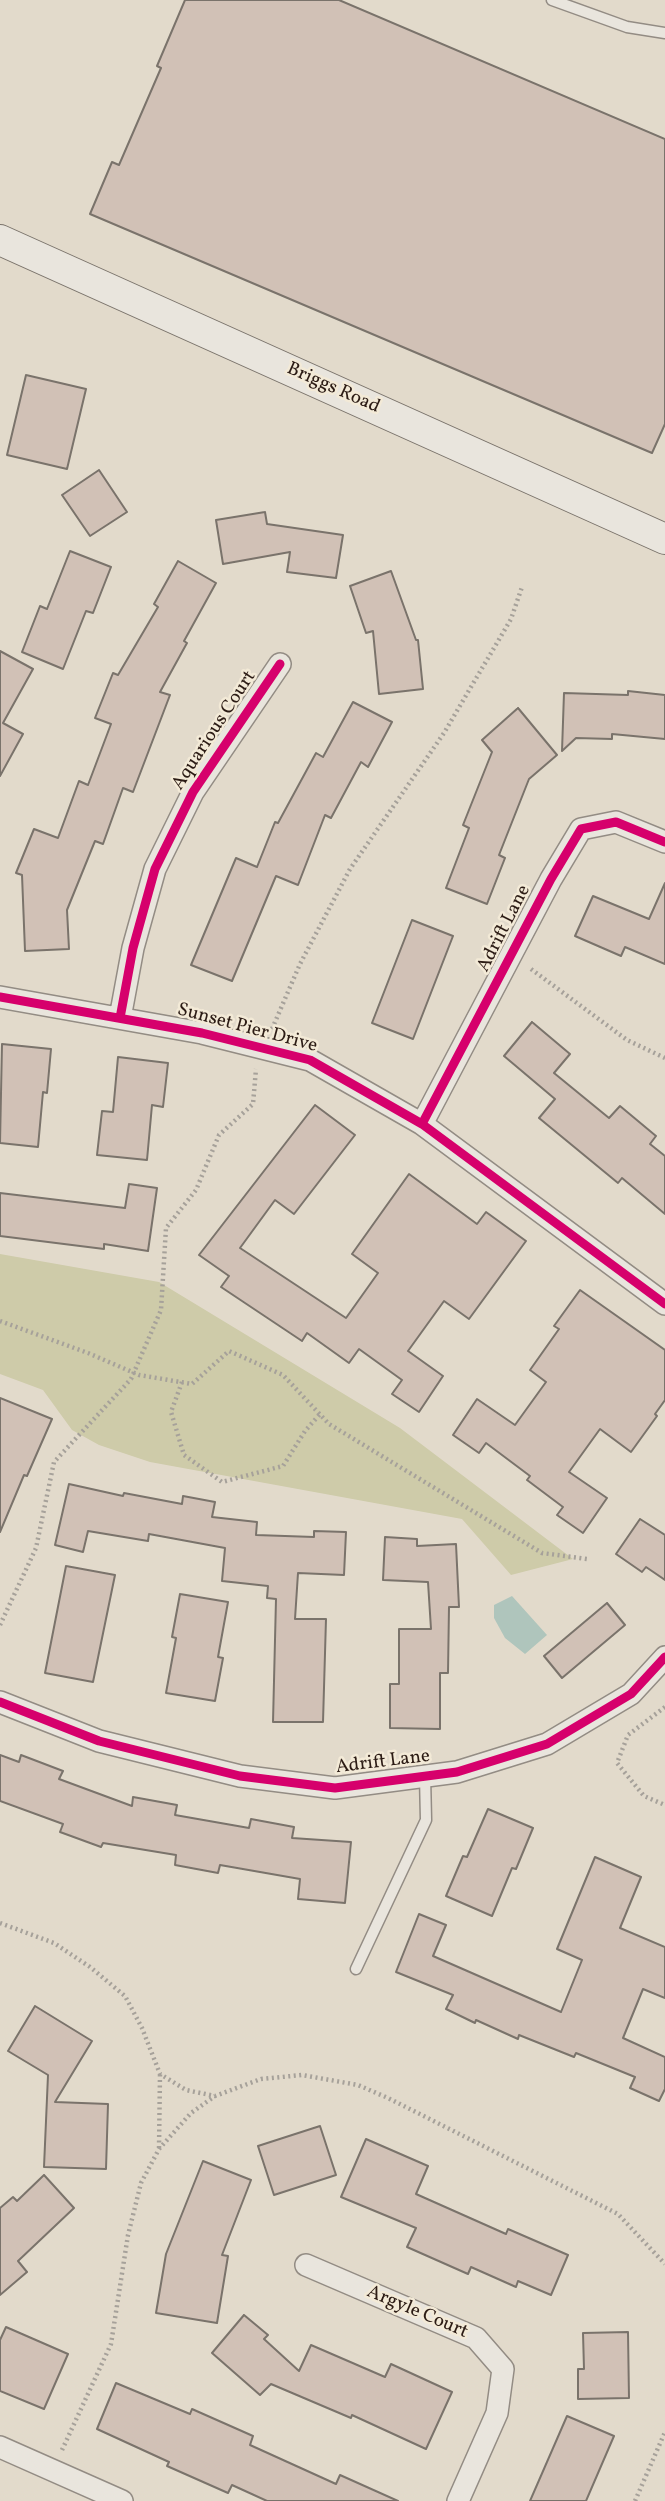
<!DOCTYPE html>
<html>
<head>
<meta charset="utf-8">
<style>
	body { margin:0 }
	canvas { display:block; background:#e2dacb }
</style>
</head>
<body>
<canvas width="665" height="2501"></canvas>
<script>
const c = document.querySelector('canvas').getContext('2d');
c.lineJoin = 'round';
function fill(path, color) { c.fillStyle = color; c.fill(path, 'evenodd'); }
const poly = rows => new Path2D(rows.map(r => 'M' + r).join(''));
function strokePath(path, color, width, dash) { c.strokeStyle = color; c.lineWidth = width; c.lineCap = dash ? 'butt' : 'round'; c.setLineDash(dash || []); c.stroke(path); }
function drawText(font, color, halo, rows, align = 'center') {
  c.font = font + ' Vollkorn,serif'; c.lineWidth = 5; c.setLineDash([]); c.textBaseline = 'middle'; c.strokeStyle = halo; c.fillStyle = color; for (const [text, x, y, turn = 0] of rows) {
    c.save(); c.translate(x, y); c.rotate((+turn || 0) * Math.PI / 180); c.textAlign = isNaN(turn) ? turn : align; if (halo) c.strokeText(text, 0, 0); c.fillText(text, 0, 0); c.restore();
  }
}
const green = poly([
	[0,1254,159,1282,400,1428,573,1559,511,1575,462,1519,150,1462,99,1445,72,1430,43,1390,0,1374]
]);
const water = poly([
	[512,1596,547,1635,525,1654,505,1638,494,1618,494,1605]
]);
const building = poly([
	[185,0,339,0,665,139,665,424,652,453,90,214,112,162,119,165,161,68,157,66,185,0],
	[26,375,86,389,67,469,7,455,26,375],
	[99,470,127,512,90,536,62,495,99,470],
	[265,512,267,524,343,535,336,578,287,572,290,552,223,564,216,520,265,512],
	[70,551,111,567,93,613,86,611,63,669,22,652,40,606,47,609,70,551],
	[178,561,216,583,184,641,187,643,160,692,170,695,133,792,123,788,103,844,95,841,67,910,69,949,25,951,22,875,16,873,34,829,58,838,79,781,88,785,111,724,95,718,113,673,118,675,158,607,154,604,178,561],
	[391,571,416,640,418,640,423,689,379,694,373,631,366,633,350,586,391,571],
	[0,651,33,669,3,723,23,734,0,776,0,651],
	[628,691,665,695,665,739,612,734,612,739,576,738,562,751,564,693,628,695,628,691],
	[353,702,392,722,368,767,361,762,331,818,325,815,298,885,276,876,232,981,191,965,236,858,257,867,275,822,278,823,316,753,323,757,353,702],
	[518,708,557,755,529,779,499,855,505,858,487,904,446,888,469,828,463,825,492,752,482,740,518,708],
	[665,883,665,964,625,947,621,956,575,936,593,896,649,919,665,883],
	[412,920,453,936,413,1039,372,1023,412,920],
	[532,1022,570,1054,554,1073,609,1118,620,1106,656,1136,650,1144,665,1156,665,1214,622,1178,618,1183,539,1118,555,1099,504,1056,532,1022],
	[2,1044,51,1049,47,1093,43,1092,38,1147,0,1143,2,1044],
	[118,1057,168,1063,163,1107,152,1105,147,1160,97,1155,102,1111,113,1112,118,1057],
	[315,1105,355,1135,294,1214,275,1200,240,1248,346,1318,378,1273,352,1254,409,1174,477,1224,486,1212,526,1241,469,1319,444,1301,408,1351,443,1376,419,1412,392,1394,402,1380,359,1349,349,1363,307,1333,302,1341,221,1287,229,1276,199,1255,315,1105],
	[129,1184,157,1188,148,1251,104,1244,104,1249,0,1236,0,1193,125,1208,129,1184],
	[580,1290,665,1350,665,1400,655,1414,657,1416,631,1452,600,1429,569,1472,607,1498,583,1533,557,1515,563,1507,527,1480,530,1476,486,1443,479,1453,453,1435,477,1399,515,1425,546,1382,530,1370,559,1329,554,1326,580,1290],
	[0,1398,52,1419,27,1476,24,1475,0,1532,0,1398],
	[69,1484,123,1496,124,1493,182,1504,183,1496,215,1502,212,1517,257,1522,256,1535,314,1537,314,1531,346,1532,344,1575,298,1573,295,1619,326,1619,323,1722,273,1722,276,1599,267,1598,268,1586,222,1581,225,1548,149,1534,148,1541,88,1531,83,1552,55,1545,69,1484],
	[640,1519,665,1535,665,1580,646,1567,642,1572,616,1554,640,1519],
	[385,1537,417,1539,417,1546,456,1544,459,1607,449,1607,448,1673,440,1673,440,1729,390,1728,390,1684,399,1684,399,1629,431,1629,428,1582,383,1580,385,1537],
	[66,1566,115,1575,93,1682,45,1673,66,1566],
	[180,1594,228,1602,218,1657,223,1658,215,1701,166,1693,176,1638,172,1637,180,1594],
	[607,1603,625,1625,562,1678,544,1656,607,1603],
	[0,1755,19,1762,21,1755,63,1771,59,1779,132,1806,133,1797,177,1805,175,1815,249,1828,251,1819,294,1827,292,1838,351,1842,345,1903,298,1899,300,1879,220,1865,218,1873,175,1865,176,1855,103,1843,101,1847,60,1832,63,1824,0,1801,0,1755],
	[488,1809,533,1828,516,1869,512,1868,492,1916,446,1896,463,1856,467,1857,488,1809],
	[595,1857,641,1877,620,1928,665,1947,665,1998,643,1989,623,2038,665,2057,665,2089,659,2101,630,2088,635,2077,576,2053,574,2057,519,2035,518,2039,476,2020,475,2023,446,2009,453,1995,396,1972,419,1914,446,1925,433,1956,561,2012,582,1960,557,1949,595,1857],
	[35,2006,92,2041,55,2102,108,2104,106,2169,44,2167,48,2075,8,2051,35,2006],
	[320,2126,336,2175,274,2195,258,2146,320,2126],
	[366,2139,428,2166,416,2194,506,2234,508,2229,568,2255,551,2295,518,2281,516,2287,471,2267,468,2274,407,2247,416,2228,341,2197,366,2139],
	[203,2161,251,2180,222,2255,228,2256,217,2323,156,2313,166,2254,203,2161],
	[44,2175,74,2208,18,2261,27,2272,0,2295,0,2208,13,2197,17,2201,44,2175],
	[244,2315,268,2335,264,2339,299,2371,311,2345,385,2377,391,2364,452,2392,426,2449,352,2415,351,2418,271,2384,260,2395,212,2353,244,2315],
	[6,2327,68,2354,44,2409,0,2391,0,2340,6,2327],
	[628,2332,629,2398,578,2399,578,2369,584,2369,583,2333,628,2332],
	[116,2383,190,2414,192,2409,253,2436,250,2445,336,2484,340,2475,398,2501,267,2501,232,2485,228,2493,167,2466,169,2462,97,2429,116,2383],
	[567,2416,614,2436,586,2501,530,2501,567,2416]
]);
const path = poly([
	[531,969,627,1040,665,1058],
	[272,1029,300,964,350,869,444,733,511,619,522,587],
	[0,1321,88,1353,139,1375,192,1384,229,1351,283,1375,329,1424,542,1553,587,1559],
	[182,1382,171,1412,184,1455,222,1482,283,1466,305,1431,320,1414],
	[0,1625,36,1548,54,1462,131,1379,161,1310,166,1228,196,1190,219,1135,253,1104,256,1069],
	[665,1707,628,1735,617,1763,644,1796,665,1805],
	[0,1923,54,1943,90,1967,125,1996,142,2028,160,2074,186,2090,215,2096,261,2079,302,2075,358,2085,388,2098,618,2214,665,2264],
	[159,2148,160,2074],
	[62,2450,111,2344,128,2235,141,2183,159,2149,191,2113,215,2096],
	[635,2501,665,2432]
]);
const lane = poly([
	[552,0,627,27,665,33],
	[356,1969,426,1820,425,1776]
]);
const street = poly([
	[0,997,202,1033,310,1060,422,1124,665,1304],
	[120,1018,133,948,155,869,193,792,280,664],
	[422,1124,551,879,581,829,616,822,665,842],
	[0,1702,99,1741,240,1776,335,1788,457,1772,547,1744,631,1694,665,1657],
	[306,2265,476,2338,503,2369,497,2413,458,2501],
	[0,2447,122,2501]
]);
const secondary = poly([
	[0,240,665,539]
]);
const cycleway = poly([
	[0,997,202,1033,310,1060,422,1124,665,1304],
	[120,1018,133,948,155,869,193,792,280,664],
	[422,1124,551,879,581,829,616,822,665,842],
	[0,1702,99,1741,240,1776,335,1788,457,1772,547,1744,631,1694,665,1657]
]);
const streetNames = [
	["Briggs Road",333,389,24],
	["Aquarious Court",215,731,-57],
	["Adrift Lane",505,929,-63],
	["Sunset Pier Drive",247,1029,15],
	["Adrift Lane",383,1763,-7],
	["Argyle Court",417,2313,23]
];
fill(green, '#cecba9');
fill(water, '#afc5bc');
fill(building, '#d1c1b6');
strokePath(building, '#7a736b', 2);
strokePath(lane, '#938c84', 13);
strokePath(street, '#938c84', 24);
strokePath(secondary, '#7a736b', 32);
strokePath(path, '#a6a19a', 4.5, [2, 3.5]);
strokePath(lane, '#e9e5dd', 10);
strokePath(street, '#e9e5dd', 21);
strokePath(secondary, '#e9e5dd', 30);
strokePath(cycleway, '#d6006c', 9);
drawText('19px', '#2c1c15', '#f3ead7', streetNames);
</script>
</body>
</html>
